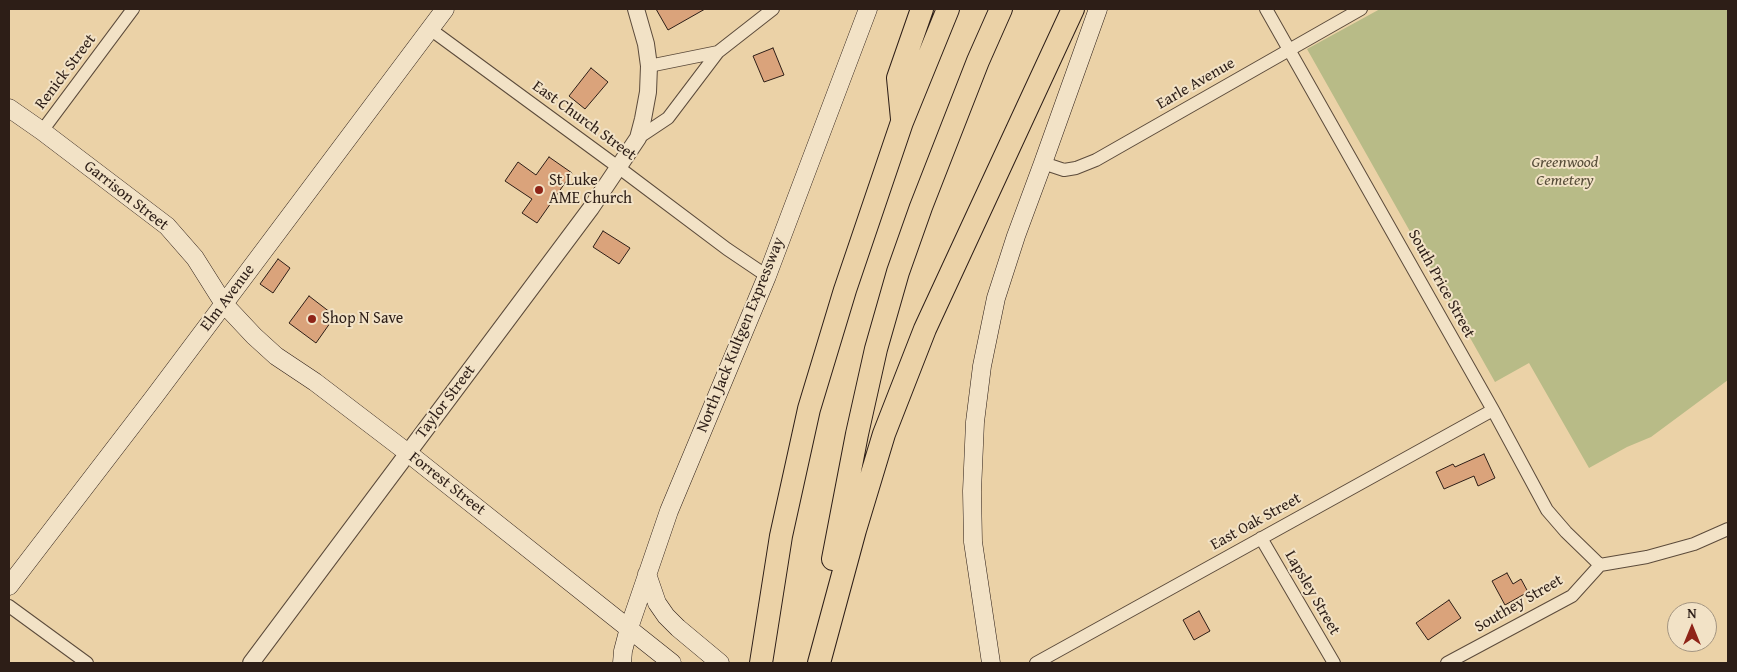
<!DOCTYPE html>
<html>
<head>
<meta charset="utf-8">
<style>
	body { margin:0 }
	#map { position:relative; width:1737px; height:672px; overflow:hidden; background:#ebd2a7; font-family:"Gentium Book Plus",serif }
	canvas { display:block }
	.frame { position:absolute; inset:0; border:10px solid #2d1e17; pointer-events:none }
	.north { position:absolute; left:1667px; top:602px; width:50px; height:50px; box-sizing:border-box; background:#f2e2c6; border:1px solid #a39480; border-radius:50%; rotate:0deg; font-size:14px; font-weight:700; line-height:20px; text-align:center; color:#2d1e17 }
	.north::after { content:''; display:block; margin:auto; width:18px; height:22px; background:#8f2418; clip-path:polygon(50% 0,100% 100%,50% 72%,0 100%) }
</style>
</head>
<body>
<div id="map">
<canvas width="1737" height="672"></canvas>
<div class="frame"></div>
<div class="north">N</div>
</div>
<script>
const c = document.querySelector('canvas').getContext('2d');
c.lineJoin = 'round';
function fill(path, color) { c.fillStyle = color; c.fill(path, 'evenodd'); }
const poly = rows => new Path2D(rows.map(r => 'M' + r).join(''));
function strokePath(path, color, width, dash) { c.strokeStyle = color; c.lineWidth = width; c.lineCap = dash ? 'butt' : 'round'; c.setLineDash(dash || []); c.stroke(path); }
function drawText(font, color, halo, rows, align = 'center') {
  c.font = font + ' "Gentium Book Plus",serif'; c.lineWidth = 4; c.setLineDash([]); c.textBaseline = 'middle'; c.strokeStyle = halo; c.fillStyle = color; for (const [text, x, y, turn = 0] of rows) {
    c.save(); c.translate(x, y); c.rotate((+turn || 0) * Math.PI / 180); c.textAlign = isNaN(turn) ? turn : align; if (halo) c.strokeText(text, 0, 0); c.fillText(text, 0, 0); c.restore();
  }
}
const green = poly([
	[1380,9,1728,9,1728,380,1651,437,1627,447,1589,468,1529,363,1495,382,1307,49]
]);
const building = poly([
	[656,9,705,9,668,30,656,9],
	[773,48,784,75,764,82,753,56,773,48],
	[591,68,608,82,585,109,569,96,591,68],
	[549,157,572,173,537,223,522,213,532,199,505,181,518,162,536,175,549,157],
	[603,231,630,248,619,264,593,247,603,231],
	[278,259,290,268,273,293,260,284,278,259],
	[309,296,335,316,316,343,289,323,309,296],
	[1484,454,1495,478,1478,486,1474,476,1444,489,1436,472,1453,464,1455,467,1484,454],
	[1507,573,1513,584,1521,579,1528,592,1505,605,1492,581,1507,573],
	[1449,600,1461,618,1428,640,1416,623,1449,600],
	[1199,611,1210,631,1194,640,1183,620,1199,611]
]);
const minor = poly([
	[1266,9,1493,410,1547,510,1566,532,1600,565],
	[430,29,618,167,727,249,767,276],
	[649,66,718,52,773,9],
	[42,131,133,9],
	[638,138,668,118,718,52],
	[1043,163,1064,170,1076,168,1096,160,1361,9],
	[1261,538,1334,663],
	[1600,565,1647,557,1694,544,1728,529],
	[9,606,87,663],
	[1036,663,1493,410],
	[1447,663,1572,596,1600,565]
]);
const tertiary = poly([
	[251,663,591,208,638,138,643,119,648,92,649,66,646,44,636,9]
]);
const secondary = poly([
	[9,108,42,131,167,226,195,258,224,304,254,336,276,356,315,382,408,453,672,663],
	[647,574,657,603,666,616,678,628,720,663],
	[9,586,154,397,445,9],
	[622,663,623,651,629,628,669,511,767,276,868,9],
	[991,663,973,542,972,491,975,422,982,366,996,298,1016,236,1043,163,1098,9]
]);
const motorway = poly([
	[902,119,898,78,922,9],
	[833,559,857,434,876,349,898,272,921,207,978,61,1001,9],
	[761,663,781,536,809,409,845,290,902,122,948,9],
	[819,663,855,530,884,434,925,329,1073,9]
]);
const markers = [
	[539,190,5,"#8f2418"],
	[312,319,5,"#8f2418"]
];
const streetNames = [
	["Renick Street",66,72,-53],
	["Earle Avenue",1196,84,-30],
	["East Church Street",584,121,36],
	["Garrison Street",126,196,38],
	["South Price Street",1441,284,61],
	["Elm Avenue",228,298,-53],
	["North Jack Kultgen Expressway",741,335,-68],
	["Taylor Street",446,402,-53],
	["Forrest Street",447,484,38],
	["East Oak Street",1256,522,-29],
	["Lapsley Street",1312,593,60],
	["Southey Street",1519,604,-30]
];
const parkNames = [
	["Greenwood",1565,163],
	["Cemetery",1565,181]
];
const poiNames = [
	["St Luke",549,181],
	["AME Church",549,199],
	["Shop N Save",322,319]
];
fill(green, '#b8bb87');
fill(building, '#daa37b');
strokePath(building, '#2d1e17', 1);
strokePath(minor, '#5c4b3b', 14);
strokePath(tertiary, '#5c4b3b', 18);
strokePath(secondary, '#2d1e17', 19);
strokePath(motorway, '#2d1e17', 24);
strokePath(minor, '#f2e2c6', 12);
strokePath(tertiary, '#f2e2c6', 16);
strokePath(secondary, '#f2e2c6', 18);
strokePath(motorway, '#ebd2a7', 22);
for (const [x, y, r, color] of markers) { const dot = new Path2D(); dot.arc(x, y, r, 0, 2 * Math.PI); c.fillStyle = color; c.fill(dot); strokePath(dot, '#f2e2c6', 2); }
drawText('16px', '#2d1e17', '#f2e2c6', streetNames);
drawText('italic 16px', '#574d39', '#f2e2c6', parkNames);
drawText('16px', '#2d1e17', '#f2e2c6', poiNames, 'left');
</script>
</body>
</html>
